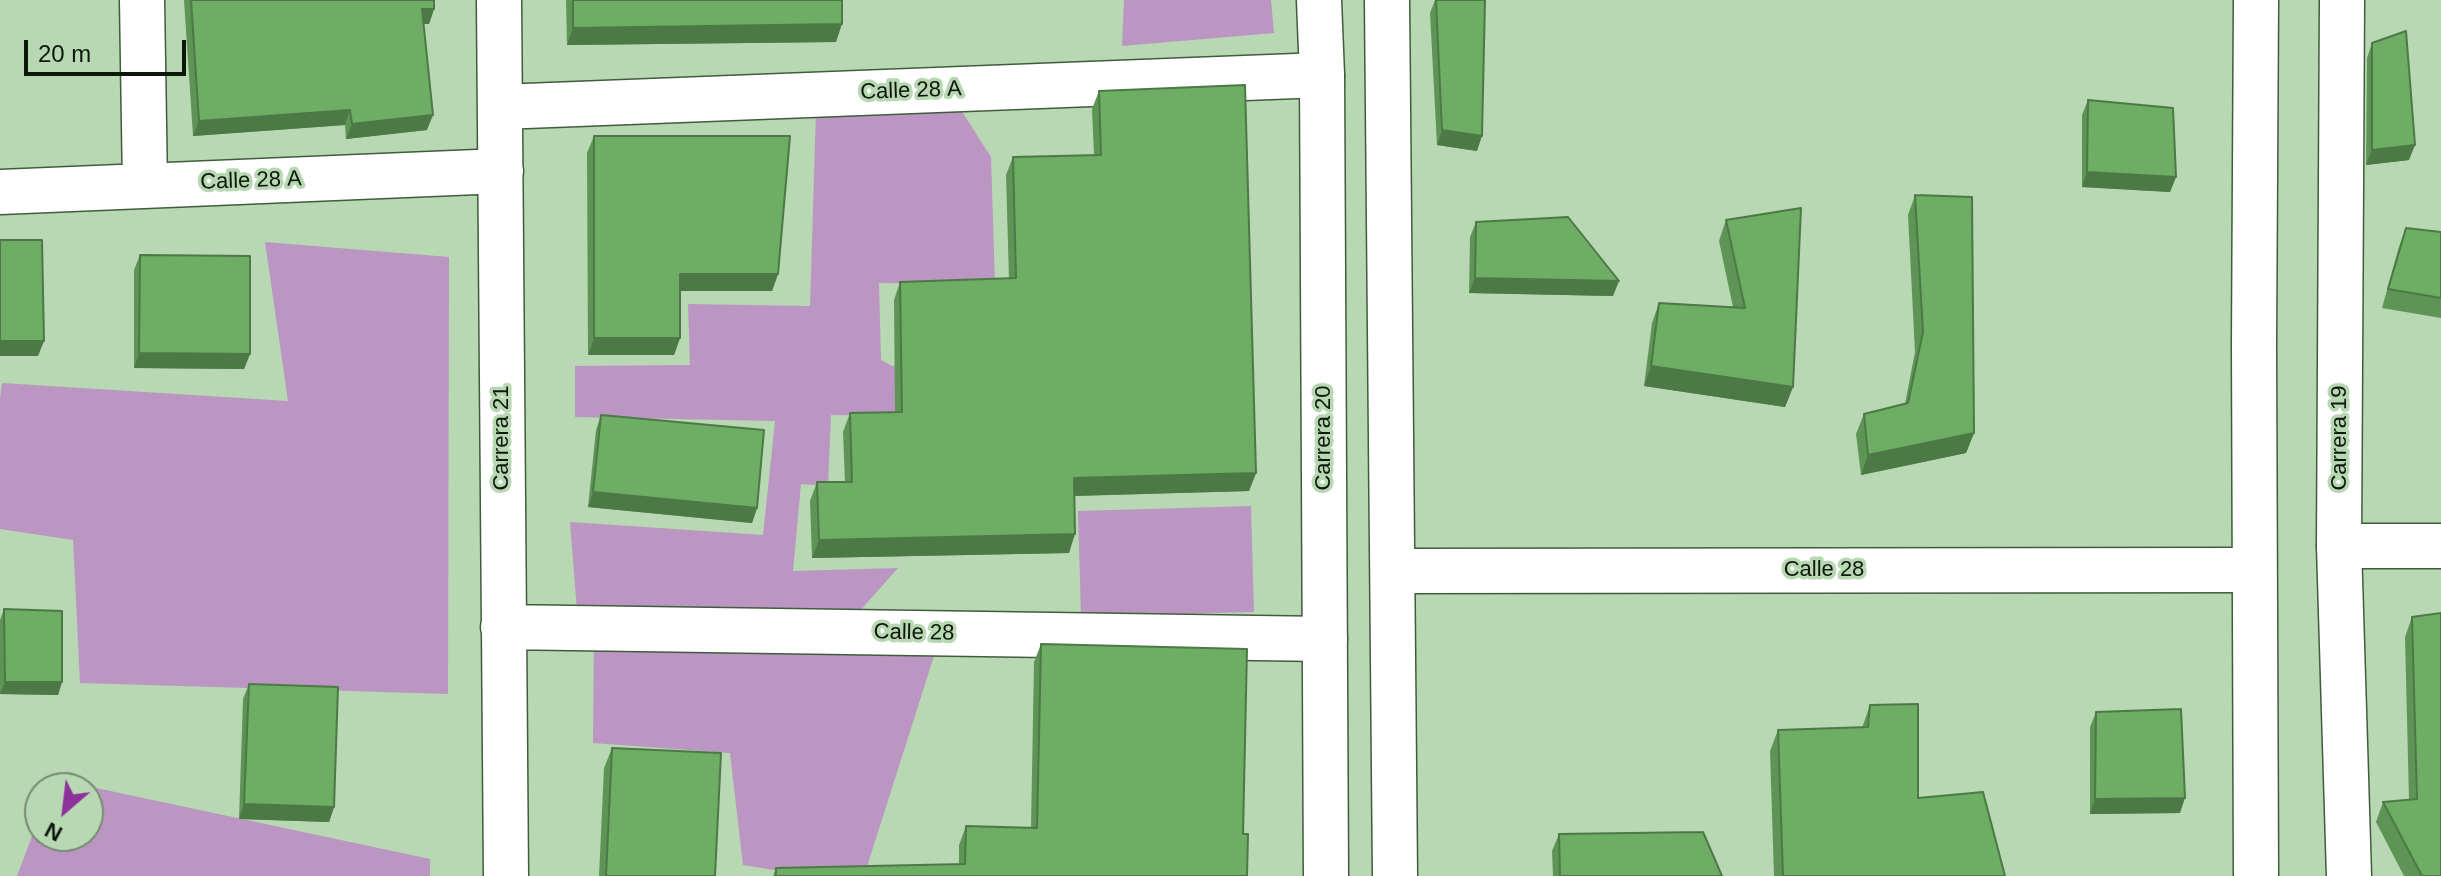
<!DOCTYPE html>
<html>
<head>
<meta charset="utf-8">
<style>
	body { margin:0 }
	#map { position:relative; width:2441px; height:876px; overflow:hidden; background:#b8d7b3; font-family:Arial,sans-serif }
	canvas { display:block }
	.north { position:absolute; left:24px; top:772px; width:80px; height:80px; box-sizing:border-box; background:#b8d7b3; border:2px solid #748b70; border-radius:50%; rotate:208deg; font-size:22px; font-weight:700; line-height:32px; text-align:center; color:#0d180b }
	.north::after { content:''; display:block; margin:auto; width:28px; height:36px; background:#8d329d; clip-path:polygon(50% 0,100% 100%,50% 72%,0 100%) }
	.scale { position:absolute; left:24px; top:40px; width:162px; height:36px; box-sizing:border-box; border:4px solid #0d180b; border-top:0; padding-left:10px; font-size:24px; line-height:28px; white-space:nowrap; color:#0d180b; -webkit-text-stroke:6px #b8d7b3; paint-order:stroke }
</style>
</head>
<body>
<div id="map">
<canvas width="2441" height="876"></canvas>
<div class="north">N</div>
<div class="scale">20 m</div>
</div>
<script>
const c = document.querySelector('canvas').getContext('2d');
c.lineJoin = 'round';
function fill(path, color) { c.fillStyle = color; c.fill(path, 'evenodd'); }
const poly = rows => new Path2D(rows.map(r => 'M' + r).join(''));
function strokePath(path, color, width, dash) { c.strokeStyle = color; c.lineWidth = width; c.lineCap = dash ? 'butt' : 'round'; c.setLineDash(dash || []); c.stroke(path); }
function drawText(font, color, halo, rows, align = 'center') {
  c.font = font + ' Arial,sans-serif'; c.lineWidth = 7; c.setLineDash([]); c.textBaseline = 'middle'; c.strokeStyle = halo; c.fillStyle = color; for (const [text, x, y, turn = 0] of rows) {
    c.save(); c.translate(x, y); c.rotate((+turn || 0) * Math.PI / 180); c.textAlign = isNaN(turn) ? turn : align; if (halo) c.strokeText(text, 0, 0); c.fillText(text, 0, 0); c.restore();
  }
}
const green = poly([
	[1124,0,1271,0,1274,33,1122,46],
	[961,110,991,157,995,285,879,283,881,360,892,366,986,363,991,417,831,415,828,486,801,484,793,571,898,568,850,622,578,623,570,522,763,535,775,421,575,417,575,366,690,365,688,304,810,306,816,111],
	[265,242,449,257,448,694,80,683,73,540,0,529,0,398,2,383,288,401],
	[1251,506,1254,612,1081,616,1078,511],
	[594,632,934,656,864,876,812,876,743,865,730,753,593,743],
	[54,779,430,859,430,876,17,876,40,815,40,836,88,836,88,788,50,788]
]);
const minor = poly([
	[142,0,145,186],
	[499,0,506,876],
	[500,107,1322,75],
	[0,192,501,171],
	[2339,546,2441,546],
	[1393,571,2254,570],
	[503,627,1325,639]
]);
const secondary = poly([
	[1319,0,1322,75,1326,876],
	[1387,0,1395,876],
	[2256,0,2254,345,2256,876],
	[2342,0,2339,546,2349,876]
]);
const wall = poly([
	[184,0,434,0,434,9,429,24,423,24,427,130,346,139,345,125,193,136],
	[566,0,842,0,836,42,567,45],
	[1435,0,1485,0,1477,151,1437,145,1430,13],
	[2372,43,2409,160,2366,165,2367,58],
	[1099,91,1256,473,1249,491,1075,496,1069,553,812,558,810,501,817,482,845,482,843,432,850,413,895,412,894,300,900,282,1009,279,1006,175,1013,157,1094,155,1092,109],
	[2088,100,2176,177,2170,192,2082,187,2082,115],
	[594,136,778,274,772,291,680,291,680,338,674,355,588,355,587,153],
	[1915,195,1974,433,1966,453,1861,475,1856,434,1864,414,1905,404,1915,352,1908,215],
	[1726,220,1793,387,1785,407,1644,386,1652,323,1659,303,1733,307,1719,241],
	[1476,222,1613,296,1469,293,1470,237],
	[2406,228,2441,232,2441,318,2382,308,2399,247],
	[140,255,250,354,244,369,134,368,134,270],
	[601,415,757,508,752,523,588,507,596,430],
	[4,609,62,682,58,695,0,694,0,620],
	[2412,617,2441,876,2404,876,2376,822,2383,802,2409,800,2405,637],
	[1041,644,1243,834,1247,876,773,876,776,868,959,864,959,845,966,826,1031,828,1034,662],
	[249,684,334,807,329,822,239,819,243,699],
	[1870,705,1918,798,2005,876,1774,876,1770,751,1778,730,1862,728],
	[2096,712,2180,813,2090,814,2090,727],
	[612,748,715,876,599,876,604,768],
	[1559,834,1722,876,1553,876,1552,851]
]);
const shadedWall = poly([
	[422,9,434,9,429,24,416,24],
	[842,24,836,42,567,45,573,28],
	[350,110,345,125,193,136,199,121],
	[433,115,427,130,346,139,352,124],
	[1442,130,1482,136,1477,151,1437,145],
	[2415,145,2409,160,2366,165,2372,150],
	[2087,172,2176,177,2170,192,2082,187],
	[680,274,778,274,772,291,674,291],
	[1475,278,1619,281,1613,296,1469,293],
	[594,338,680,338,674,355,588,355],
	[0,341,44,341,38,356,0,356],
	[139,353,250,354,244,369,134,368],
	[1651,366,1793,387,1785,407,1644,386],
	[1974,433,1966,453,1861,475,1868,455],
	[1256,473,1249,491,1068,496,1074,478],
	[593,492,757,508,752,523,588,507],
	[1075,534,1069,553,812,558,819,540],
	[5,682,62,682,58,695,0,694],
	[2185,798,2180,813,2090,814,2095,799],
	[244,804,334,807,329,822,239,819]
]);
const building = poly([
	[191,0,434,0,434,9,422,9,433,115,352,124,350,110,199,121,191,0],
	[573,0,842,0,842,24,573,28,573,0],
	[1436,0,1485,0,1482,136,1442,130,1436,0],
	[2406,31,2415,145,2372,150,2372,43,2406,31],
	[1245,85,1256,473,1074,478,1075,534,819,540,817,482,852,482,850,413,902,412,900,282,1016,278,1013,157,1101,155,1099,91,1245,85],
	[2088,100,2173,108,2176,177,2087,172,2088,100],
	[594,136,790,136,778,274,680,274,680,338,594,338,594,136],
	[1915,195,1972,197,1974,433,1868,455,1864,414,1908,403,1923,332,1915,195],
	[1801,208,1793,387,1651,366,1659,303,1745,308,1726,220,1801,208],
	[1568,217,1619,281,1475,278,1476,222,1568,217],
	[2406,228,2441,232,2441,298,2388,289,2406,228],
	[0,240,42,240,44,341,0,341,0,240],
	[140,255,250,256,250,354,139,353,140,255],
	[601,415,764,430,757,508,593,492,601,415],
	[4,609,62,611,62,682,5,682,4,609],
	[2441,613,2441,876,2422,876,2383,802,2417,799,2412,617,2441,613],
	[1041,644,1247,649,1243,834,1248,834,1247,876,776,876,776,868,965,864,966,826,1037,828,1041,644],
	[249,684,338,687,334,807,244,804,249,684],
	[1918,704,1918,798,1983,792,2005,876,1783,876,1778,730,1868,727,1870,705,1918,704],
	[2181,709,2185,798,2095,799,2096,712,2181,709],
	[612,748,721,753,715,876,606,876,612,748],
	[1703,832,1722,876,1560,876,1559,834,1703,832]
]);
const streetNames = [
	["Calle 28 A",911,91,-2],
	["Calle 28 A",251,181,-2],
	["Carrera 21",502,438,-90],
	["Carrera 20",1324,438,-90],
	["Carrera 19",2340,438,-90],
	["Calle 28",1824,570],
	["Calle 28",914,633,1]
];
fill(green, '#bb96c2');
strokePath(minor, '#415c3d', 47);
strokePath(secondary, '#415c3d', 47);
strokePath(minor, '#fff', 44);
strokePath(secondary, '#fff', 44);
fill(wall, '#5e9556');
fill(shadedWall, '#4c7946');
fill(building, '#6dad64');
strokePath(building, '#4c7946', 2);
drawText('22px', '#0d180b', '#b8d7b3', streetNames);
</script>
</body>
</html>
